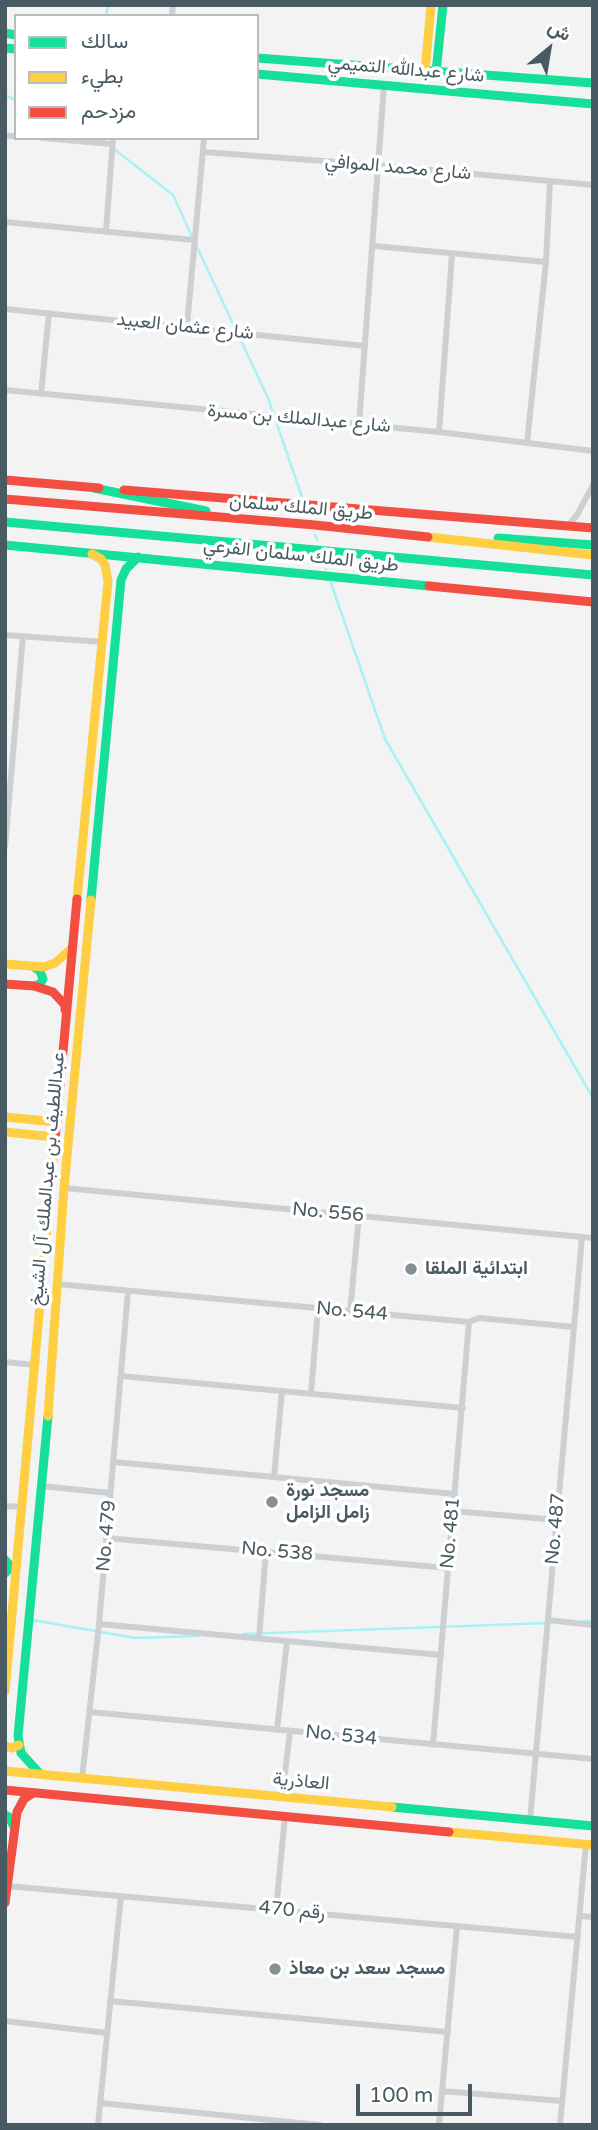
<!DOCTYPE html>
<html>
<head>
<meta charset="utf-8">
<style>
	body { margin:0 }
	#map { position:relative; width:598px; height:2130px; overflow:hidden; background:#f4f3f3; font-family:"Varela Round",Vazirmatn,sans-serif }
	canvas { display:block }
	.frame { position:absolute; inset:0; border:7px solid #485a62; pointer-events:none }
	.legend { position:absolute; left:14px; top:14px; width:245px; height:126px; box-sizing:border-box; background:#fff; border:2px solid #b6bdc0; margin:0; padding:9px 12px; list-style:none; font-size:21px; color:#485a62 }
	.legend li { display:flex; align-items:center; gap:14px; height:35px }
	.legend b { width:35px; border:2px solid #b6bdc0 }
	.north { position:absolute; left:514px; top:14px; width:70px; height:70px; -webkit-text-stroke:5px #fff; paint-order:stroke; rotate:30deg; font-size:19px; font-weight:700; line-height:28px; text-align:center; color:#485a62 }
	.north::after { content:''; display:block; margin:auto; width:24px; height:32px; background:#485a62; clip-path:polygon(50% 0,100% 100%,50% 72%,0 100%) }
	.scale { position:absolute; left:356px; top:2084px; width:116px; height:32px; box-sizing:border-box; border:4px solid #485a62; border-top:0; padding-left:9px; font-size:21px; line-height:24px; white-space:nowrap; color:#485a62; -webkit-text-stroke:5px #fff; paint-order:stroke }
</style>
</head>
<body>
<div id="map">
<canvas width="598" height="2130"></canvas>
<div class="frame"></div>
<ul class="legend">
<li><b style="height:9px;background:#16e098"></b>سالك</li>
<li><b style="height:9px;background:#ffcf43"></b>بطيء</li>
<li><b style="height:9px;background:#f24e42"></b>مزدحم</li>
</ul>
<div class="north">ش</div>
<div class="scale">100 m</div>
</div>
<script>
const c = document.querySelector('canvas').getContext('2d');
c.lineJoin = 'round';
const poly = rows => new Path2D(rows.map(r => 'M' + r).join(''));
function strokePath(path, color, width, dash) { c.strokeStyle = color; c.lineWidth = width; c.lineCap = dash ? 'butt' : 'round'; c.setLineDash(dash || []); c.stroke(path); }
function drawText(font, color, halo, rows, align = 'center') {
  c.font = font + ' "Varela Round",Vazirmatn,sans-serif'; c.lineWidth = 7; c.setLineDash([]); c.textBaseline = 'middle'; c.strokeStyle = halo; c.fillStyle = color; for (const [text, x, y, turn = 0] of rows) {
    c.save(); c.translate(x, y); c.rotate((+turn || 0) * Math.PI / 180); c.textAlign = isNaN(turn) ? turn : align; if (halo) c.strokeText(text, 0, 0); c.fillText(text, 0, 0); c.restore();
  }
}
const stream = poly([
	[106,16,108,5],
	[5,95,16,100],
	[114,149,173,195,193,239],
	[196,245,268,398,303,500],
	[306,509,308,515],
	[315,535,317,540],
	[324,560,326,569],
	[331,583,385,739,593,1098],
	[32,1620,135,1638,198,1636],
	[583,1621,593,1621],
	[243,1634,548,1623]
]);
const street = poly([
	[172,16,173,5],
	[5,136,16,136],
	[42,138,112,144],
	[203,152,377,165,593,185],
	[5,222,194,240],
	[106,231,113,138],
	[374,246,546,262],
	[5,309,365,346],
	[187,326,204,138],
	[5,390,439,432,593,451],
	[41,394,49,313],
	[359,424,384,85],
	[439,432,452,254],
	[527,443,546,262,550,181],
	[568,526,577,515,593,485],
	[5,635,103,642],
	[5,847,23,636],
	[64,1188,593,1238],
	[56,1284,469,1322,479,1318,574,1327],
	[350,1312,359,1216],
	[5,1362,35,1365],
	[121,1376,463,1408],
	[311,1393,318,1309],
	[114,1462,455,1494],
	[274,1477,282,1391],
	[41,1486,110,1493],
	[5,1506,22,1507],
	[453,1511,557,1520],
	[106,1538,448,1568],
	[548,1620,593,1625],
	[99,1624,441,1655],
	[259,1638,266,1551],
	[90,1712,593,1759],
	[277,1730,287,1642],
	[433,1745,469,1322],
	[82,1779,99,1624,128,1292],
	[282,1798,290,1731],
	[530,1820,582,1237],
	[7,1886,578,1937],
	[276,1910,285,1816],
	[580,1916,593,1917],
	[110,2001,448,2032],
	[5,2021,107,2033],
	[442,2091,562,2101],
	[100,2103,320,2125],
	[98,2125,121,1896],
	[439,2125,457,1926],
	[560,2125,586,1844]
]);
const fast = poly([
	[5,33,16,35],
	[5,48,16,49],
	[257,58,593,83],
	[436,72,443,5],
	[257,74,593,104],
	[94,488,206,511],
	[5,522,593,575],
	[498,538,593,545],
	[5,545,429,586],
	[91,900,121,580,126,569,138,557],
	[34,967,40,971,43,979,40,984,34,986],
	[5,1560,11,1567,5,1573],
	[40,1774,21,1753,18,1736,48,1416],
	[392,1807,593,1826],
	[5,1815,9,1817,14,1827]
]);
const slow = poly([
	[425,72,431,5],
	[428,537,593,555],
	[77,899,108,581,105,565,101,559,92,554],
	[5,964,44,967,55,963,72,948],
	[5,1117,57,1122],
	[5,1132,55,1137],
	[48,1416,64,1188,91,900],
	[5,1691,55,1139],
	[5,1746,12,1748,19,1745],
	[5,1771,392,1807],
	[449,1832,593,1845]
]);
const jam = poly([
	[5,480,99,488],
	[124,490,593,528],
	[5,499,315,525,428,537],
	[429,586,593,602],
	[5,984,34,986,53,992,65,1005,65,1010],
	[55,1139,77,899],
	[5,1790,449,1832],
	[5,1903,17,1812,24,1799,33,1793]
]);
const markers = [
	[411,1269,7,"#849095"],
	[272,1502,7,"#849095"],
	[275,1969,7,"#849095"]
];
const streetNames = [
	["شارع عبدالله التميمي",406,70,5],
	["شارع محمد الموافي",398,168,5],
	["شارع عثمان العبيد",185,327,6],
	["شارع عبدالملك بن مسرة",299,419,5],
	["طريق الملك سلمان",301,508,5],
	["طريق الملك سلمان الفرعي",301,556,6],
	["عبداللطيف بن عبدالملك آل الشيخ",48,1179,-85],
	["No. 556",328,1213,5],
	["No. 544",352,1312,5],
	["No. 487",556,1529,-85],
	["No. 481",451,1533,-85],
	["No. 479",107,1536,-85],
	["No. 538",277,1552,5],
	["No. 534",341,1736,6],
	["العاذرية",301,1782,5],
	["رقم 470",292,1911,5]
];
const poiNames = [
	["ابتدائية الملقا",425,1269],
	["مسجد نورة",286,1491],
	["زامل الزامل",286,1513],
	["مسجد سعد بن معاذ",289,1969]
];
strokePath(stream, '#a8f2f4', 2.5);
strokePath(street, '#cdd0d2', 6);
strokePath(fast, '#16e098', 9);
strokePath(slow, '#ffcf43', 9);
strokePath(jam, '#f24e42', 9);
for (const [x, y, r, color] of markers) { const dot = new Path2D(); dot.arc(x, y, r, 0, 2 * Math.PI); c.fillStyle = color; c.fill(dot); strokePath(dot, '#fff', 2.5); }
drawText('19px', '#485a62', '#fff', streetNames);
drawText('bold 19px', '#485a62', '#fff', poiNames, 'left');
</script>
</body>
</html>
